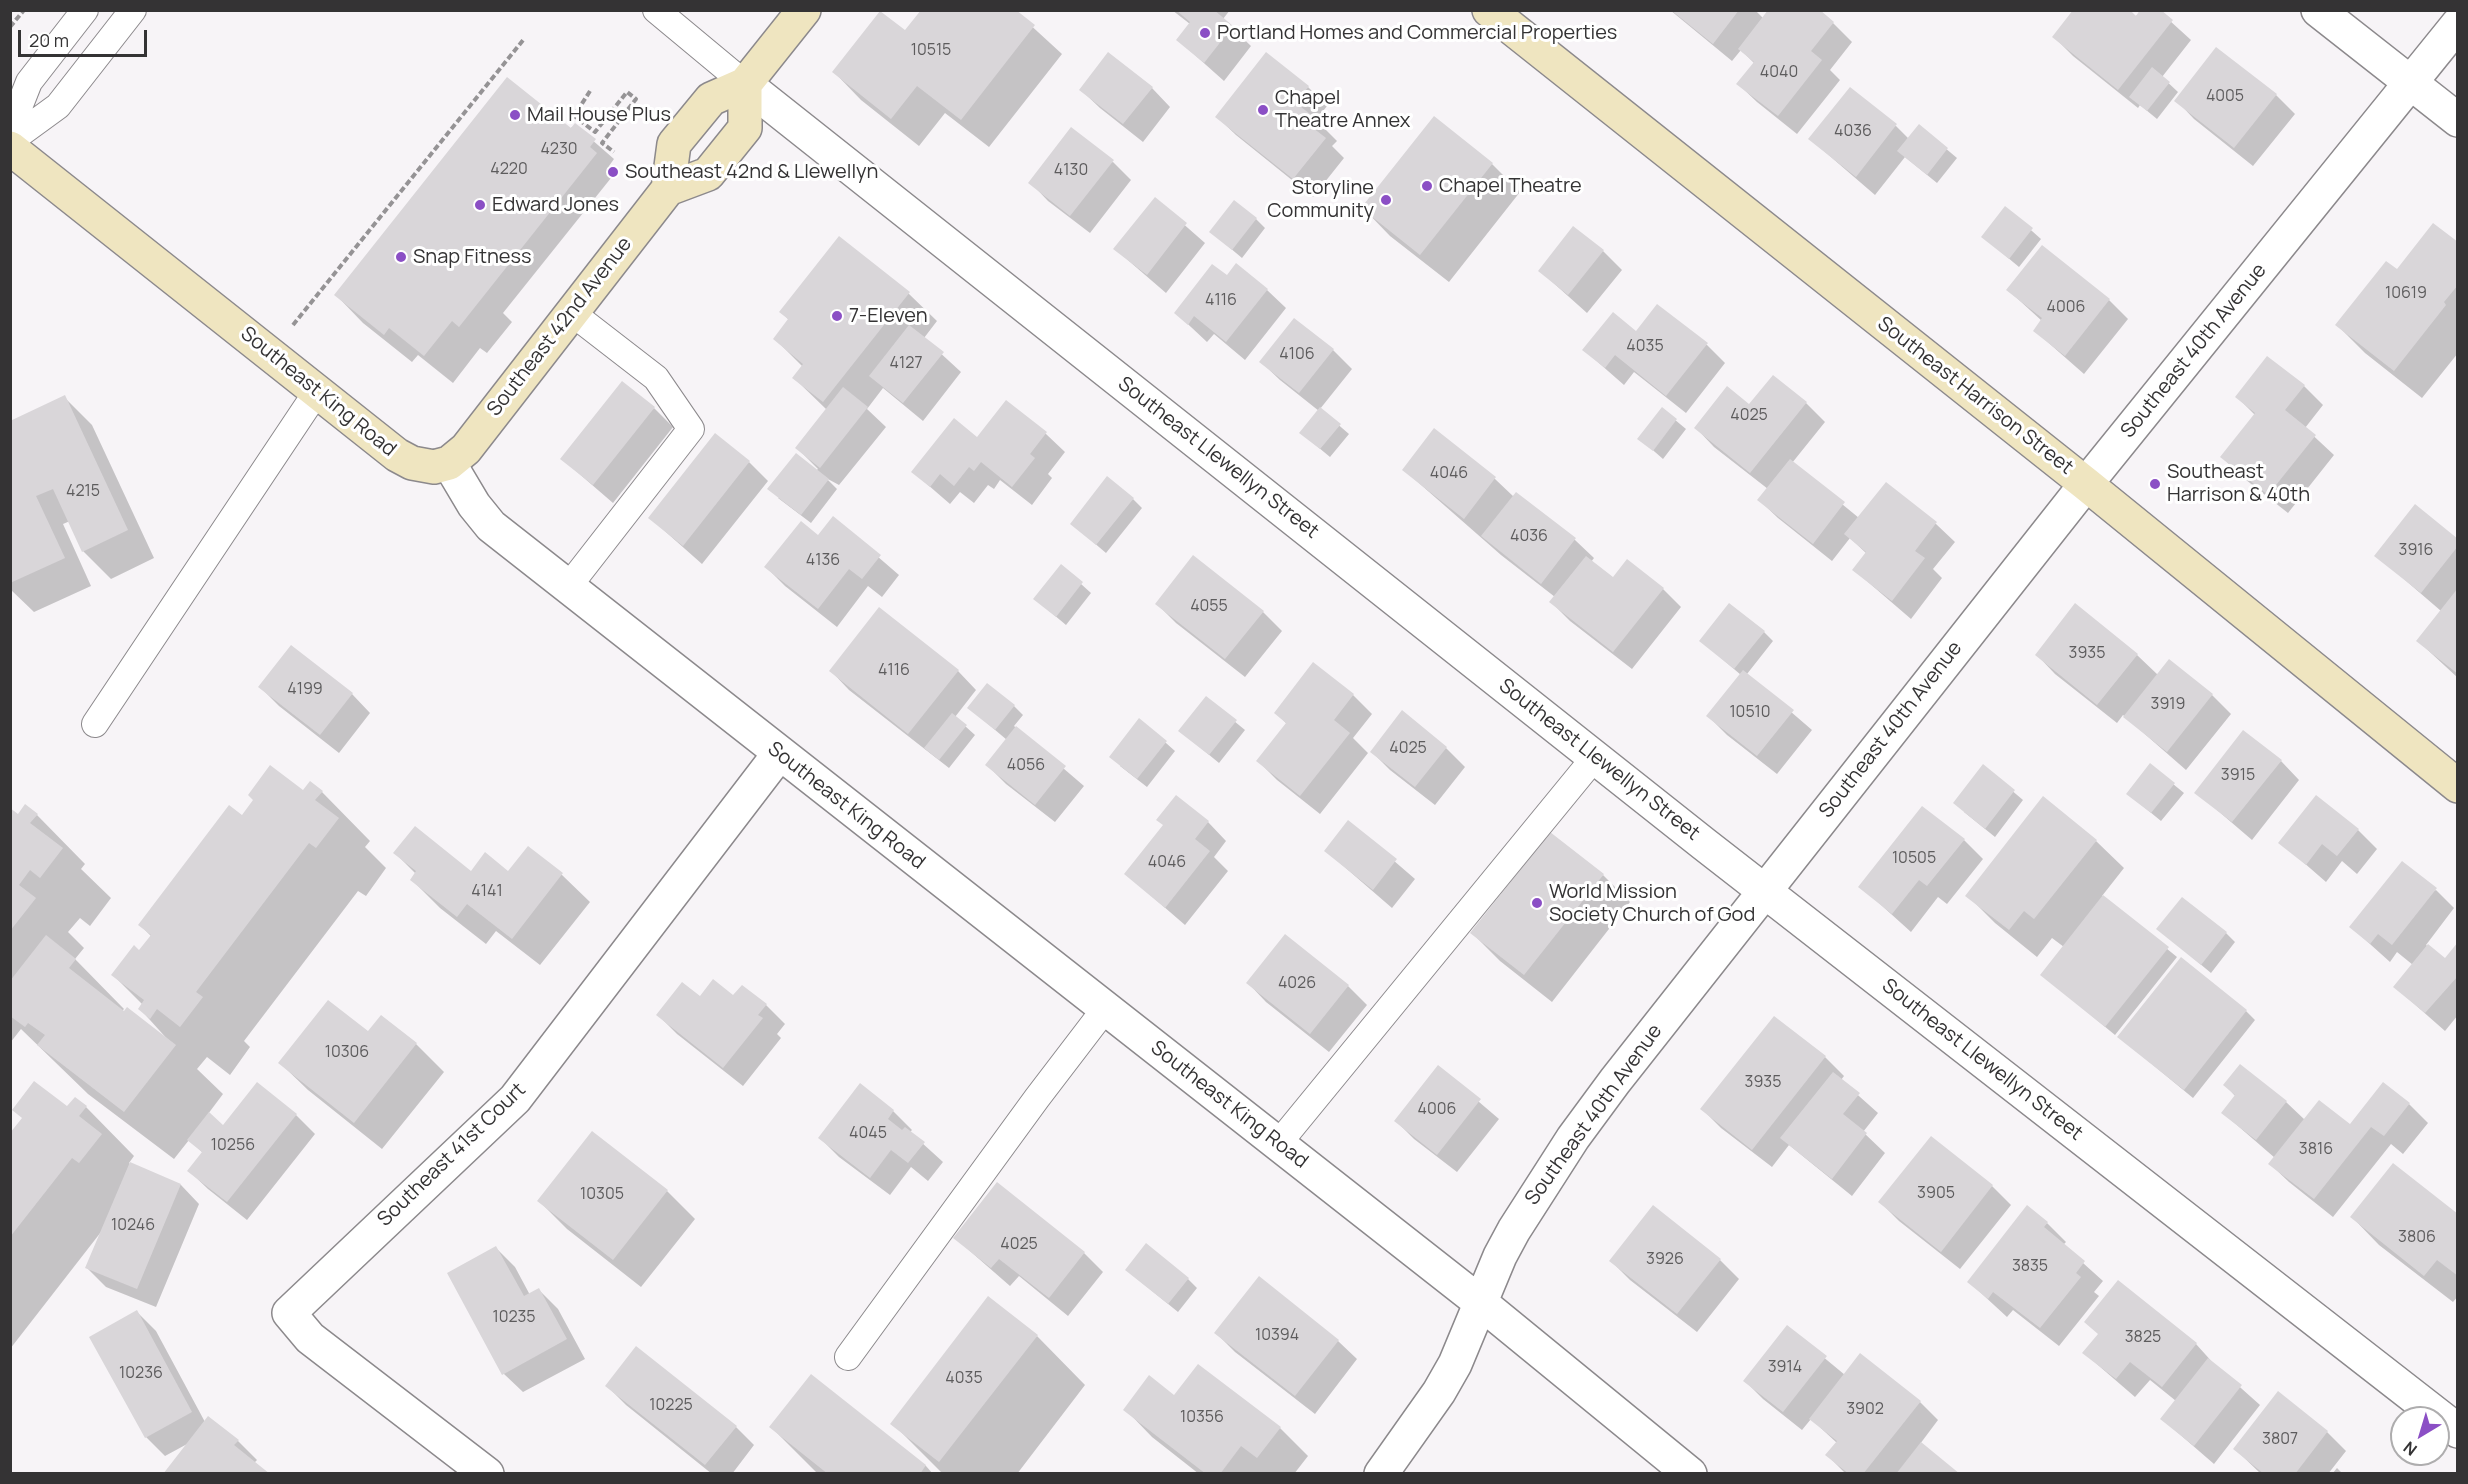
<!DOCTYPE html>
<html>
<head>
<meta charset="utf-8">
<style>
	body { margin:0 }
	#map { position:relative; width:2468px; height:1484px; overflow:hidden; background:#f7f4f7; font-family:Manrope,sans-serif }
	canvas { display:block }
	.frame { position:absolute; inset:0; border:12px solid #343334; pointer-events:none }
	.north { position:absolute; left:2390px; top:1406px; width:60px; height:60px; box-sizing:border-box; background:#fff; border:2px solid #aeadae; border-radius:50%; rotate:218deg; font-size:16px; font-weight:700; line-height:24px; text-align:center; color:#343334 }
	.north::after { content:''; display:block; margin:auto; width:21px; height:27px; background:#8b4fc5; clip-path:polygon(50% 0,100% 100%,50% 72%,0 100%) }
	.scale { position:absolute; left:18px; top:30px; width:129px; height:27px; box-sizing:border-box; border:3px solid #343334; border-top:0; padding-left:8px; font-size:18px; line-height:21px; white-space:nowrap; color:#343334; -webkit-text-stroke:4px #fff; paint-order:stroke }
</style>
</head>
<body>
<div id="map">
<canvas width="2468" height="1484"></canvas>
<div class="frame"></div>
<div class="north">N</div>
<div class="scale">20 m</div>
</div>
<script>
const c = document.querySelector('canvas').getContext('2d');
c.lineJoin = 'round';
function fill(path, color) { c.fillStyle = color; c.fill(path, 'evenodd'); }
const poly = rows => new Path2D(rows.map(r => 'M' + r).join(''));
function strokePath(path, color, width, dash) { c.strokeStyle = color; c.lineWidth = width; c.lineCap = dash ? 'butt' : 'round'; c.setLineDash(dash || []); c.stroke(path); }
function drawText(font, color, halo, rows, align = 'center') {
  c.font = font + ' Manrope,sans-serif'; c.lineWidth = 6; c.setLineDash([]); c.textBaseline = 'middle'; c.strokeStyle = halo; c.fillStyle = color; for (const [text, x, y, turn = 0] of rows) {
    c.save(); c.translate(x, y); c.rotate((+turn || 0) * Math.PI / 180); c.textAlign = isNaN(turn) ? turn : align; if (halo) c.strokeText(text, 0, 0); c.fillText(text, 0, 0); c.restore();
  }
}
const shadow = poly([
	[1014,10,1062,54,989,147,945,113,919,146,861,100,834,72,905,32],
	[1172,10,1230,10,1223,19,1251,46,1224,81,1178,40,1190,24],
	[1670,10,1755,10,1764,19,1833,23,1852,42,1830,70,1840,80,1797,134,1757,102,1738,84,1754,63,1741,50,1732,61],
	[2158,10,2191,40,2162,77,2178,92,2157,119,2140,105,2138,108,2073,56,2054,37],
	[1308,87,1327,106,1316,120,1337,141,1332,146,1344,158,1313,197,1236,135,1217,117],
	[1152,88,1170,107,1143,142,1100,108,1081,90],
	[2276,95,2295,114,2253,166,2194,119,2176,100],
	[1434,118,1492,164,1520,192,1449,282,1390,236,1363,208],
	[575,125,614,159,609,166,615,173,503,313,512,322,487,353,480,348,453,383,418,355,412,362,363,323,336,295],
	[1896,126,1909,139,1919,126,1957,158,1937,183,1905,157,1875,195,1810,139],
	[1113,162,1131,180,1090,233,1048,201,1030,182],
	[1155,199,1205,243,1166,293,1115,249],
	[2006,208,2041,239,2019,267,1983,237],
	[1256,219,1265,228,1242,258,1211,232],
	[839,238,909,294,937,321,924,338,961,372,923,421,883,388,867,409,886,427,839,485,826,478,837,489,811,523,778,498,818,469,797,448,827,410,794,378,803,367,775,339,789,320,781,312],
	[2458,244,2458,353,2422,398,2365,353,2337,325,2397,271],
	[1603,251,1622,270,1587,313,1540,271],
	[1227,277,1267,290,1286,308,1245,360,1214,334,1207,342,1176,313],
	[2008,290,2109,300,2128,319,2084,374,2035,331,2042,321],
	[1294,320,1333,350,1352,369,1320,409,1349,434,1330,457,1301,433,1319,411,1280,380,1261,362],
	[1636,333,1707,345,1725,363,1686,413,1634,372,1624,385,1584,350],
	[2304,386,2323,405,2305,428,2334,455,2288,513,2241,476,2222,457,2255,415,2237,397],
	[64,397,92,425,154,558,111,579,83,551,70,521,63,524,91,586,34,612,10,589,10,422],
	[1006,402,1046,434,1065,452,1048,474,1052,478,1032,505,1000,480,994,489,988,485,974,503,960,492,950,504,913,472,978,439],
	[1806,403,1825,422,1792,463,1859,518,1936,524,1955,542,1933,569,1942,578,1911,619,1854,570,1867,554,1850,538,1832,561,1778,518,1759,500,1768,489,1714,447,1696,428,1750,406],
	[654,408,673,427,613,503,562,459],
	[1662,409,1686,429,1663,459,1639,438],
	[1435,431,1495,479,1514,497,1517,494,1575,540,1594,558,1591,562,1613,579,1663,589,1681,607,1632,669,1570,621,1551,602,1555,597,1501,555,1404,470],
	[749,462,768,481,702,564,650,518],
	[1133,499,1142,508,1106,553,1072,524],
	[833,518,899,575,882,597,868,586,837,627,785,586,766,567,818,537],
	[2458,541,2458,678,2418,641,2441,611,2376,555],
	[1061,566,1091,593,1066,625,1035,599],
	[1157,604,1263,612,1282,631,1245,677,1176,623],
	[2076,605,2137,655,2158,675,2212,695,2231,714,2186,770,2123,715,2117,723,2055,674,2037,655],
	[1764,632,1773,641,1747,674,1812,730,1777,774,1727,735,1708,716,1741,675,1701,641],
	[1314,664,1353,695,1372,714,1353,738,1368,753,1320,814,1277,780,1258,761,1287,724,1276,713],
	[831,671,958,671,976,690,955,717,975,735,949,768,849,690],
	[260,687,352,694,370,713,339,753,279,706],
	[1206,698,1245,730,1219,763,1180,731],
	[1014,706,1023,715,1014,726,1084,786,1055,822,1006,784,987,765,1007,740,969,708],
	[1140,720,1175,751,1147,787,1120,766],
	[1446,748,1465,767,1435,805,1390,770,1372,752],
	[2281,761,2299,780,2252,840,2196,792],
	[2150,765,2184,793,2161,821,2128,794],
	[1984,767,2023,800,1995,837,1964,812],
	[303,792,322,792,370,841,365,847,386,868,366,896,358,891,244,1041,250,1047,230,1075,207,1057,197,1069,223,1094,208,1114,223,1127,296,1115,315,1134,247,1220,208,1189,189,1171,203,1153,189,1140,174,1159,88,1094,21,1029,10,1043,10,810,18,816,37,815,85,864,81,869,111,898,90,926,80,918,68,932,84,948,75,959,124,1009,122,1011,169,1041,140,1009,143,1005,113,975,140,952,152,937,140,925,242,817],
	[1208,822,1226,841,1214,857,1228,871,1185,925,1126,874,1164,826],
	[1349,822,1415,879,1392,908,1326,851],
	[2358,830,2377,849,2357,874,2342,861,2326,882,2280,842],
	[1964,840,1983,859,1947,904,1938,897,1911,932,1860,886],
	[2096,841,2124,868,2102,896,2177,957,2115,1035,2042,975,2064,947,2052,938,2037,957,1995,923,1967,895],
	[528,848,562,875,590,902,540,965,496,931,486,944,440,908,412,880,416,874,395,853,471,873,508,873],
	[1603,875,1630,902,1552,1002,1500,961,1472,933],
	[2436,890,2454,908,2426,945,2445,960,2458,944,2458,1015,2445,1031,2395,987,2413,965,2397,952,2390,962,2351,927],
	[2158,929,2226,933,2235,942,2211,973],
	[1248,983,1348,986,1367,1005,1329,1052,1266,1002],
	[734,997,766,1005,785,1024,777,1034,781,1038,743,1086,677,1034,658,1015,700,998],
	[2246,1011,2255,1020,2193,1098,2119,1037],
	[369,1033,416,1044,444,1072,382,1149,308,1090,280,1063],
	[1825,1057,1844,1076,1841,1080,1878,1113,1863,1132,1885,1153,1852,1196,1789,1145,1772,1167,1721,1128,1702,1109],
	[2240,1066,2286,1102,2305,1120,2350,1126,2409,1104,2428,1123,2403,1154,2391,1144,2333,1217,2289,1182,2270,1164,2275,1158,2223,1113,2236,1097,2225,1085],
	[1438,1067,1499,1119,1457,1172,1414,1139,1396,1121],
	[860,1085,893,1111,912,1130,910,1132,943,1162,928,1181,911,1167,890,1195,839,1157,820,1138],
	[86,1107,134,1156,129,1163,131,1165,181,1185,199,1204,156,1307,106,1287,87,1268,101,1232,10,1349,10,1135,67,1108],
	[1931,1138,1992,1186,2011,1205,1960,1269,1899,1221,1880,1202],
	[997,1184,1084,1253,1103,1272,1068,1316,1019,1276,1010,1286,955,1238],
	[667,1191,695,1219,641,1287,567,1229,539,1201],
	[1653,1207,1720,1260,1739,1279,1697,1332,1630,1280,1611,1261],
	[2458,1216,2458,1296,2453,1302,2379,1245,2352,1217],
	[2047,1223,2066,1242,2063,1245,2103,1281,2094,1292,2099,1296,2059,1346,2013,1310,2007,1317,1969,1282],
	[496,1248,515,1267,530,1295,539,1290,558,1309,585,1359,523,1392,504,1374],
	[1136,1278,1188,1279,1197,1288,1178,1312],
	[2118,1282,2196,1344,2214,1364,2260,1405,2214,1464,2162,1419,2176,1401,2150,1380,2135,1397,2084,1353,2099,1335],
	[137,1312,156,1331,205,1422,238,1441,257,1460,254,1463,189,1443,165,1456,146,1437],
	[1787,1327,1845,1375,1920,1402,1938,1420,1920,1444,1958,1474,1846,1474,1827,1455,1837,1443,1811,1419,1802,1430,1763,1399,1745,1381],
	[1216,1333,1338,1341,1357,1359,1315,1414,1235,1352],
	[1037,1336,1085,1385,1017,1474,943,1474,892,1423],
	[811,1376,926,1466,933,1474,818,1474,771,1427],
	[607,1386,736,1427,754,1445,732,1474,712,1474,626,1405],
	[1174,1397,1280,1428,1308,1456,1294,1474,1199,1474,1152,1437,1125,1409],
	[2327,1432,2346,1451,2328,1474,2261,1474,2235,1449],
	[2337,1468,2343,1474,2332,1474]
]);
const building = poly([
	[921,10,1016,10,1035,25,961,120,917,86,891,119,832,72,880,11,905,30],
	[1176,10,1214,10,1233,26,1204,63,1176,40,1190,22],
	[1671,10,1739,10,1713,44],
	[1768,10,1820,10,1834,22,1811,51,1822,60,1778,116,1736,84,1754,62,1738,49],
	[2073,10,2130,10,2136,16,2140,10,2161,10,2173,20,2118,90,2052,37],
	[2216,47,2277,94,2234,148,2174,101],
	[1108,52,1153,87,1123,124,1079,90],
	[1266,52,1309,86,1296,103,1319,121,1313,128,1326,138,1293,179,1215,117],
	[2152,67,2170,82,2147,111,2129,97],
	[507,77,571,128,575,123,596,139,590,147,597,153,459,327,452,321,424,356,389,328,384,335,334,295],
	[1850,87,1897,124,1856,177,1808,139],
	[1434,116,1493,163,1420,255,1361,208],
	[1919,124,1948,148,1927,175,1897,151],
	[1071,127,1114,160,1070,216,1028,183],
	[1155,197,1187,223,1147,275,1113,249],
	[1234,200,1257,218,1232,250,1209,232],
	[2005,206,2033,228,2009,259,1981,237],
	[2433,223,2458,242,2458,285,2444,302,2446,305,2394,371,2335,325,2386,261,2397,269],
	[1573,226,1604,250,1568,295,1538,271],
	[839,236,910,292,823,402,792,378,803,364,773,339,788,319,779,312],
	[2042,245,2110,299,2065,356,2033,331,2042,318,2006,290],
	[1236,263,1268,289,1226,342,1194,316,1188,325,1174,313,1212,264,1227,275],
	[1657,304,1708,343,1666,396,1615,355,1605,368,1582,350,1613,312,1636,331],
	[1294,318,1334,349,1299,393,1259,362],
	[909,325,944,352,903,403,869,376],
	[2267,356,2305,385,2285,410,2316,435,2268,495,2220,457,2255,413,2235,397],
	[1773,375,1807,402,1750,473,1694,428,1727,386,1749,404],
	[622,381,655,407,593,485,560,459],
	[843,387,868,407,820,468,795,448],
	[65,395,128,530,82,552,53,489,36,496,65,558,10,583,10,421],
	[1006,400,1047,432,1030,454,1035,458,1012,487,981,462,974,471,969,467,954,486,940,474,930,487,911,472,954,418,977,437],
	[1320,407,1341,424,1320,449,1299,433],
	[1662,407,1677,419,1653,451,1637,439],
	[1434,428,1496,477,1464,519,1402,470],
	[715,433,750,461,683,546,648,518],
	[796,453,829,479,801,515,767,489],
	[1790,459,1845,502,1813,544,1757,500],
	[1107,476,1134,498,1096,545,1070,524],
	[1886,482,1937,522,1915,551,1925,558,1892,601,1852,570,1866,552,1844,534],
	[1516,492,1576,538,1541,584,1481,536],
	[2415,504,2458,539,2458,546,2421,593,2374,556],
	[833,516,881,555,862,579,849,569,818,609,764,567,801,521,818,535],
	[1193,555,1264,611,1225,659,1155,604],
	[1586,556,1613,577,1627,559,1664,588,1613,652,1549,602],
	[1061,564,1083,582,1056,617,1033,599],
	[2458,588,2458,674,2416,641],
	[1729,603,1765,631,1734,669,1699,641],
	[2075,603,2138,654,2097,705,2035,655],
	[879,607,959,670,908,734,829,671],
	[291,645,353,693,320,735,258,687],
	[2169,659,2213,694,2167,752,2123,717],
	[1313,662,1354,694,1334,720,1350,733,1300,796,1256,761,1286,723,1274,713],
	[1743,670,1794,710,1757,756,1706,716],
	[987,683,1015,705,995,730,967,708],
	[1206,696,1237,720,1209,755,1178,731],
	[1402,710,1447,747,1415,787,1370,752],
	[952,713,967,725,939,760,924,748],
	[1139,718,1167,741,1137,779,1109,757],
	[1016,726,1066,766,1035,805,985,765],
	[2243,730,2282,760,2232,822,2194,793],
	[2150,763,2175,783,2151,813,2126,794],
	[1983,764,2015,790,1985,829,1953,803],
	[270,765,303,790,310,781,323,791,315,800,339,818,316,848,309,843,196,992,203,997,180,1027,157,1009,150,1019,138,1009,144,1000,111,975,134,945,139,950,151,935,138,925,229,805,242,815,253,800,248,795],
	[1176,795,1209,821,1195,839,1210,851,1165,908,1124,874,1163,825,1156,820],
	[2316,795,2359,829,2337,856,2322,844,2306,865,2278,843],
	[2043,796,2097,840,2034,919,2024,911,2009,930,1965,896],
	[25,804,38,814,30,823,63,848,40,878,30,870,19,885,36,898,10,931,10,808,18,814],
	[1922,806,1965,839,1927,886,1919,880,1892,914,1858,887],
	[1348,820,1397,859,1373,890,1324,851],
	[415,826,471,871,485,852,508,871,528,846,563,873,512,939,467,904,457,917,410,880,416,871,393,853],
	[1550,832,1604,874,1524,975,1470,933],
	[2402,861,2437,888,2392,945,2378,934,2370,944,2349,927],
	[2103,895,2169,947,2105,1027,2040,975],
	[2182,897,2227,932,2201,965,2156,929],
	[1285,934,1349,985,1310,1034,1246,983],
	[46,935,76,959,69,968,124,1011,127,1007,176,1045,124,1112,37,1045,45,1035,28,1023,25,1027,10,1016,10,981],
	[2458,942,2458,976,2425,1013,2393,987,2428,944,2445,958],
	[2181,957,2247,1010,2184,1090,2117,1037],
	[713,979,733,995,742,985,767,1004,758,1015,763,1018,723,1068,656,1015,682,982,700,996],
	[328,1000,368,1031,381,1015,417,1043,354,1123,278,1063],
	[1774,1016,1826,1056,1752,1150,1700,1109],
	[2240,1064,2287,1101,2256,1140,2221,1113,2235,1095,2223,1085],
	[1438,1065,1481,1099,1437,1155,1394,1121],
	[1833,1072,1860,1093,1843,1114,1867,1133,1832,1179,1780,1138],
	[34,1081,67,1106,75,1097,87,1106,79,1116,102,1134,79,1163,72,1158,10,1237,10,1133,22,1118,12,1110],
	[257,1082,297,1114,227,1202,187,1171,202,1152,187,1140,209,1112,223,1125],
	[2383,1082,2410,1103,2384,1136,2371,1127,2314,1199,2268,1164,2319,1100,2350,1124],
	[860,1083,894,1110,888,1119,902,1130,905,1127,925,1142,908,1163,891,1150,870,1178,818,1138],
	[592,1131,668,1190,613,1260,537,1201],
	[1931,1136,1993,1185,1941,1252,1878,1202],
	[130,1162,181,1184,137,1289,85,1268],
	[2393,1163,2458,1214,2458,1276,2437,1260,2424,1276,2350,1217],
	[997,1182,1085,1252,1049,1298,999,1259,991,1268,953,1238],
	[1653,1205,1721,1259,1677,1314,1609,1261],
	[2027,1205,2048,1222,2044,1227,2085,1261,2076,1273,2081,1277,2040,1328,1993,1292,1988,1299,1967,1282],
	[1146,1243,1189,1278,1168,1304,1125,1270],
	[496,1246,524,1296,539,1288,567,1339,502,1375,447,1273],
	[1259,1276,1339,1340,1295,1396,1214,1333],
	[2118,1280,2197,1343,2162,1387,2130,1362,2116,1379,2082,1353,2098,1334,2084,1322],
	[988,1296,1038,1335,939,1462,890,1424],
	[137,1310,192,1412,145,1438,89,1337],
	[1787,1325,1827,1356,1783,1412,1743,1381],
	[636,1346,737,1426,705,1465,605,1386],
	[1860,1353,1921,1401,1863,1474,1849,1474,1825,1455,1837,1441,1809,1419],
	[2208,1358,2242,1385,2194,1446,2160,1419],
	[1198,1364,1281,1427,1257,1458,1241,1446,1220,1474,1206,1474,1123,1410,1149,1375,1174,1395],
	[811,1374,926,1465,920,1474,828,1474,769,1427],
	[2278,1391,2328,1431,2295,1474,2264,1474,2233,1449],
	[208,1416,239,1440,234,1445,270,1474,163,1474],
	[1921,1442,1960,1474,1896,1474]
]);
const path = poly([
	[10,27,24,10],
	[590,91,574,116,595,132,627,92,636,99,602,143,614,152],
	[293,325,524,39]
]);
const service = poly([
	[656,10,745,84],
	[10,130,29,82,85,10],
	[10,141,58,106,133,10],
	[568,587,691,429,656,378,572,313],
	[95,724,318,390],
	[1278,1144,1595,757],
	[848,1357,1037,1098,1105,1009]
]);
const minor = poly([
	[2318,10,2458,120],
	[745,84,1704,844,2458,1431],
	[449,463,474,505,491,526,1481,1303,1690,1474],
	[487,1474,310,1338,289,1313,515,1099,779,754],
	[1381,1474,1439,1392,1455,1364,1500,1256,1514,1230,1573,1138,1615,1081,2086,484,2458,24]
]);
const secondary = poly([
	[1489,10,2086,484,2458,786],
	[10,148,397,455,412,463,434,467,449,463,466,449,668,189,708,174,745,128,745,84],
	[668,189,674,144,711,99,745,84,804,10]
]);
const markers = [
	[1205,33,6,"#8b4fc5"],
	[1263,110,6,"#8b4fc5"],
	[515,115,6,"#8b4fc5"],
	[613,172,6,"#8b4fc5"],
	[1427,186,6,"#8b4fc5"],
	[1386,200,6,"#8b4fc5"],
	[480,205,6,"#8b4fc5"],
	[401,257,6,"#8b4fc5"],
	[837,316,6,"#8b4fc5"],
	[2155,484,6,"#8b4fc5"],
	[1537,903,6,"#8b4fc5"]
];
const numberNames = [
	["10515",931,51],
	["4040",1779,73],
	["4005",2225,97],
	["4036",1853,132],
	["4230",559,150],
	["4220",509,170],
	["4130",1071,171],
	["10619",2406,294],
	["4116",1221,301],
	["4006",2066,308],
	["4035",1645,347],
	["4106",1297,355],
	["4127",906,364],
	["4025",1749,416],
	["4046",1449,474],
	["4215",83,492],
	["4036",1529,537],
	["3916",2416,551],
	["4136",823,561],
	["4055",1209,607],
	["3935",2087,654],
	["4116",894,671],
	["4199",305,690],
	["3919",2168,705],
	["10510",1750,713],
	["4025",1408,749],
	["4056",1026,766],
	["3915",2238,776],
	["10505",1914,859],
	["4046",1167,863],
	["4141",487,892],
	["4026",1297,984],
	["10306",347,1053],
	["3935",1763,1083],
	["4006",1437,1110],
	["4045",868,1134],
	["10256",233,1146],
	["3816",2316,1150],
	["3905",1936,1194],
	["10305",602,1195],
	["10246",133,1226],
	["3806",2417,1238],
	["4025",1019,1245],
	["3926",1665,1260],
	["3835",2030,1267],
	["10235",514,1318],
	["10394",1277,1336],
	["3825",2143,1338],
	["3914",1785,1368],
	["10236",141,1374],
	["4035",964,1379],
	["10225",671,1406],
	["3902",1865,1410],
	["10356",1202,1418],
	["3807",2280,1440]
];
const poiNames = [
	["Portland Homes and Commercial Properties",1217,33],
	["Chapel",1275,98],
	["Theatre Annex",1275,121],
	["Mail House Plus",527,115],
	["Southeast 42nd & Llewellyn",625,172],
	["Chapel Theatre",1439,186],
	["Storyline",1374,188,"right"],
	["Community",1374,211,"right"],
	["Edward Jones",492,205],
	["Snap Fitness",413,257],
	["7-Eleven",849,316],
	["Southeast",2167,472],
	["Harrison & 40th",2167,495],
	["World Mission",1549,892],
	["Society Church of God",1549,915]
];
const streetNames = [
	["Southeast 42nd Avenue",560,327,-52],
	["Southeast 40th Avenue",2194,351,-51],
	["Southeast King Road",318,392,39],
	["Southeast Harrison Street",1975,396,38],
	["Southeast Llewellyn Street",1218,458,38],
	["Southeast 40th Avenue",1891,730,-52],
	["Southeast Llewellyn Street",1599,760,38],
	["Southeast King Road",846,806,38],
	["Southeast Llewellyn Street",1982,1060,38],
	["Southeast King Road",1229,1105,38],
	["Southeast 40th Avenue",1594,1115,-54],
	["Southeast 41st Court",452,1155,-44]
];
fill(shadow, '#0003');
fill(building, '#d9d6d9');
strokePath(service, '#8c898c', 28);
strokePath(minor, '#8c898c', 36);
strokePath(secondary, '#8c898c', 36);
strokePath(path, '#959395', 4, [6, 3]);
strokePath(service, '#fff', 26);
strokePath(minor, '#fff', 33);
strokePath(secondary, '#efe5c0', 33);
for (const [x, y, r, color] of markers) { const dot = new Path2D(); dot.arc(x, y, r, 0, 2 * Math.PI); c.fillStyle = color; c.fill(dot); strokePath(dot, '#fff', 2); }
drawText('16px', '#5d5c5d', null, numberNames);
drawText('20px', '#343334', '#fff', poiNames, 'left');
drawText('20px', '#343334', '#fff', streetNames);
</script>
</body>
</html>
